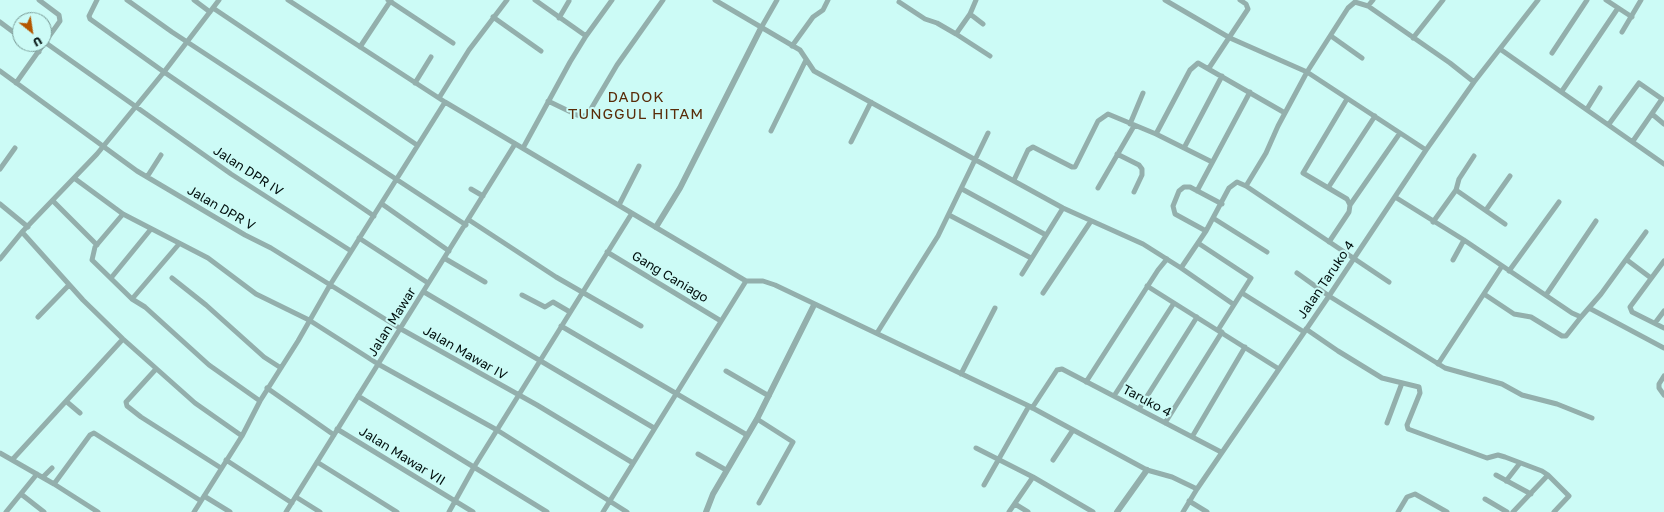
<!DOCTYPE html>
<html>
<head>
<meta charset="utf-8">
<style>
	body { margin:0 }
	#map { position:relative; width:1664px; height:512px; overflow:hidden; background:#ccfbf6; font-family:"Golos Text",sans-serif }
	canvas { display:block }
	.north { position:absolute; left:12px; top:12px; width:40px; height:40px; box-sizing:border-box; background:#ccfbf6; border:1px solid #7b9d99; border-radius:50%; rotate:150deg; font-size:11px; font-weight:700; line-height:16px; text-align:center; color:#010f0e }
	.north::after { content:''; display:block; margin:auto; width:14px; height:18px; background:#b45700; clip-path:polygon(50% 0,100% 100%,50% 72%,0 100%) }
</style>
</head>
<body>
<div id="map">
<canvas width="1664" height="512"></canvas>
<div class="north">U</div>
</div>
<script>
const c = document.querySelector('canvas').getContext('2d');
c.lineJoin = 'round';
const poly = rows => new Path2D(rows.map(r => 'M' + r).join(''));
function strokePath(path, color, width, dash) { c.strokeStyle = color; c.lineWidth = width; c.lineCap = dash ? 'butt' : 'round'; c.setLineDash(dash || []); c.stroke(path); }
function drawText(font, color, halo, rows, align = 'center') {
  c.font = font + ' "Golos Text",sans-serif'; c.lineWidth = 4; c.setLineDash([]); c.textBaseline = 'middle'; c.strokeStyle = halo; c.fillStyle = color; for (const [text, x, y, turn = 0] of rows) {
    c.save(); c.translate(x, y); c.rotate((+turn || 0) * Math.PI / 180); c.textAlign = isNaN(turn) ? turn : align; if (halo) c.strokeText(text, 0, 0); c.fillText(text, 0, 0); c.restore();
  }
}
const minor = poly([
	[97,0,89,16,90,19,164,72,374,216],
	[127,0,172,32,466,225],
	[194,0,210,12],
	[288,0,445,102,746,281,763,281,775,285,1029,406,1147,470,1172,477,1197,489,1329,296,1426,150,1474,82,1538,0],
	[388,0,453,43],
	[535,0,586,36],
	[715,0,800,50,814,71,1063,208,1143,244,1181,268,1206,231,1229,188,1237,182,1246,186,1389,282],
	[976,0,970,14,983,24],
	[1165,0,1230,38,1307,72,1426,150],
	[1606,0,1632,17],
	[899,2,925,19,937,23,956,34,990,56],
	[1368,6,1373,0],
	[213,8,417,145],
	[493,17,541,51],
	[559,18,569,1],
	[0,22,20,37],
	[761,28,777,0],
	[1622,32,1641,0],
	[956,34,970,14],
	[1331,36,1362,58],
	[1413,38,1443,0],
	[46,43,231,174,351,251],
	[29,44,39,52],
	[792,46,813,17,823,10,828,0],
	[360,47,391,0],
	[1500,49,1664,164],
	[1552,53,1587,0],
	[1209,68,1248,9,1246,4,1240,0],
	[0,71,137,171,245,235,271,248,401,329,537,405,633,463],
	[16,83,60,21,59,15,39,0],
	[415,83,431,57],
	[1562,91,1618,8],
	[439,98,469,50,507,0],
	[548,101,577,115,584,116,588,114,617,65,663,0],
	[1587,109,1600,88],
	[1652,114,1664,124],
	[1130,124,1143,93],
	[1609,124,1639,83,1662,99,1633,141],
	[771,131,806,60],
	[1156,134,1190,70,1198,63,1285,113],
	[851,142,871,102],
	[523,148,570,62,586,36,612,0],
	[1184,148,1222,76],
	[1117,154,1139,165,1142,169,1142,175,1134,192],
	[0,169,15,148],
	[147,177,161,155],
	[74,178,123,214,208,258,256,294,309,320,378,364,497,430,627,512],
	[1014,180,1028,150,1033,147,1072,167,1075,167,1098,121,1108,114,1156,134,1212,162],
	[1246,186,1266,153,1278,126,1307,72,1348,8,1355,2,1368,6,1450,63,1474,82],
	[1098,188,1134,126],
	[1328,188,1375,116],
	[471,189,483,196],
	[962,189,1046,235],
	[1456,190,1505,224],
	[1197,191,1250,92],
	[1395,197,1464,240,1572,313,1581,317,1601,294,1646,232],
	[53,201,97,245],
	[0,204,28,227],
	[382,204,449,251],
	[619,205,639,166],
	[1350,205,1400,133],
	[1486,210,1510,176],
	[123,214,95,247,92,260,132,299,145,307,209,365,260,401],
	[949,215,1031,258],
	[1213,218,1267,252],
	[469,220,556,277,641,326],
	[1433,222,1456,190,1459,179,1474,156],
	[1206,231,1175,214,1173,206,1179,191,1184,187,1190,187,1222,204],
	[22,232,83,300,123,339,195,403,242,436],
	[359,238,428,283],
	[1329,242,1349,212,1350,205,1347,199,1303,173,1347,99],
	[1198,243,1251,278,1218,330],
	[607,252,721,321],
	[444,258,485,282],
	[0,259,22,232,97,154,164,72,219,0],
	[1453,260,1464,240],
	[1627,260,1651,278],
	[1664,261,1630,307,1632,312,1664,328],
	[1181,268,1233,304],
	[1509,271,1559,202],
	[1297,273,1329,296,1445,368,1502,384,1522,395,1557,404,1592,418],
	[1022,274,1063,208],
	[111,278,151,229],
	[172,278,206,305,264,357,281,368],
	[1147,286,1279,369],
	[424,292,654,428],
	[1043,293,1091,221],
	[1242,293,1304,332],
	[1484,294,1514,314,1531,317,1562,336,1566,336,1581,317],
	[522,295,545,307,553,302,570,312],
	[1546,295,1596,221],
	[132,299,179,244],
	[1589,308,1664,348],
	[38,317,69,285],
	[1655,323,1664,311],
	[561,326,747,435],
	[1306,329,1338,351,1382,378,1419,387,1420,393,1407,425,1408,429,1487,458,1498,455,1505,457,1542,471,1548,475,1569,496,1554,512],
	[877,333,938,236,988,133],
	[1438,364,1502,266],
	[156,369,126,402,127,406,141,417,221,468],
	[726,371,769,396],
	[961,374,995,308],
	[1664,376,1659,384,1659,388,1664,395],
	[1086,382,1158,270,1167,259],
	[267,388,334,435],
	[358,396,547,512],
	[1114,396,1174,303],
	[67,402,80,413],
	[1032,408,1057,370,1062,369,1221,452],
	[1139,409,1197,317],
	[757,419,793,442,759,503],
	[1165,423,1222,332],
	[1387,423,1402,383],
	[337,429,473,512],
	[1192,437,1245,347],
	[976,448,1033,477],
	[0,453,54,484,98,512],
	[698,454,726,470],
	[12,460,123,339],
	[226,460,292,503],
	[1053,460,1073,430],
	[317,462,397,512],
	[1496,475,1531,494],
	[43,477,52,468],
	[1506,481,1520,463],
	[54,484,90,435,94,433,201,501],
	[984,485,1029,406],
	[21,494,44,512],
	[204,496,230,512],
	[296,497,320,512],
	[1485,499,1507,512],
	[1189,501,1207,512],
	[1015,504,1028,512],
	[6,512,37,474],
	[194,512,242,436,260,401,298,341,330,285,445,102],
	[286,512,515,144],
	[449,512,474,467,632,213],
	[603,512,746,281],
	[1009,512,1033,477,1093,512],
	[1183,512,1197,489],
	[1398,512,1407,497,1415,494,1447,512],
	[1513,512,1548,475]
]);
const tertiary = poly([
	[656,227,680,188,761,28],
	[706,512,713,494,757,419,814,305],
	[1117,512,1147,470]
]);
const streetNames = [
	["Jalan DPR IV",248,171,33],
	["Jalan DPR V",221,208,30],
	["Gang Caniago",670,277,31],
	["Jalan Taruko 4",1326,280,-56],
	["Jalan Mawar",392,322,-58],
	["Jalan Mawar IV",465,353,30],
	["Taruko 4",1147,401,28],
	["Jalan Mawar VII",402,456,32]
];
const quarterNames = [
	["DADOK",636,97],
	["TUNGGUL HITAM",636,114]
];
strokePath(minor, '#93afac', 5);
strokePath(tertiary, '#93afac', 6);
drawText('13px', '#010f0e', '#ccfbf6', streetNames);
c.letterSpacing = '1px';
drawText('15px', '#592c09', '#ccfbf6', quarterNames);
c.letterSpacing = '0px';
</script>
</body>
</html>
